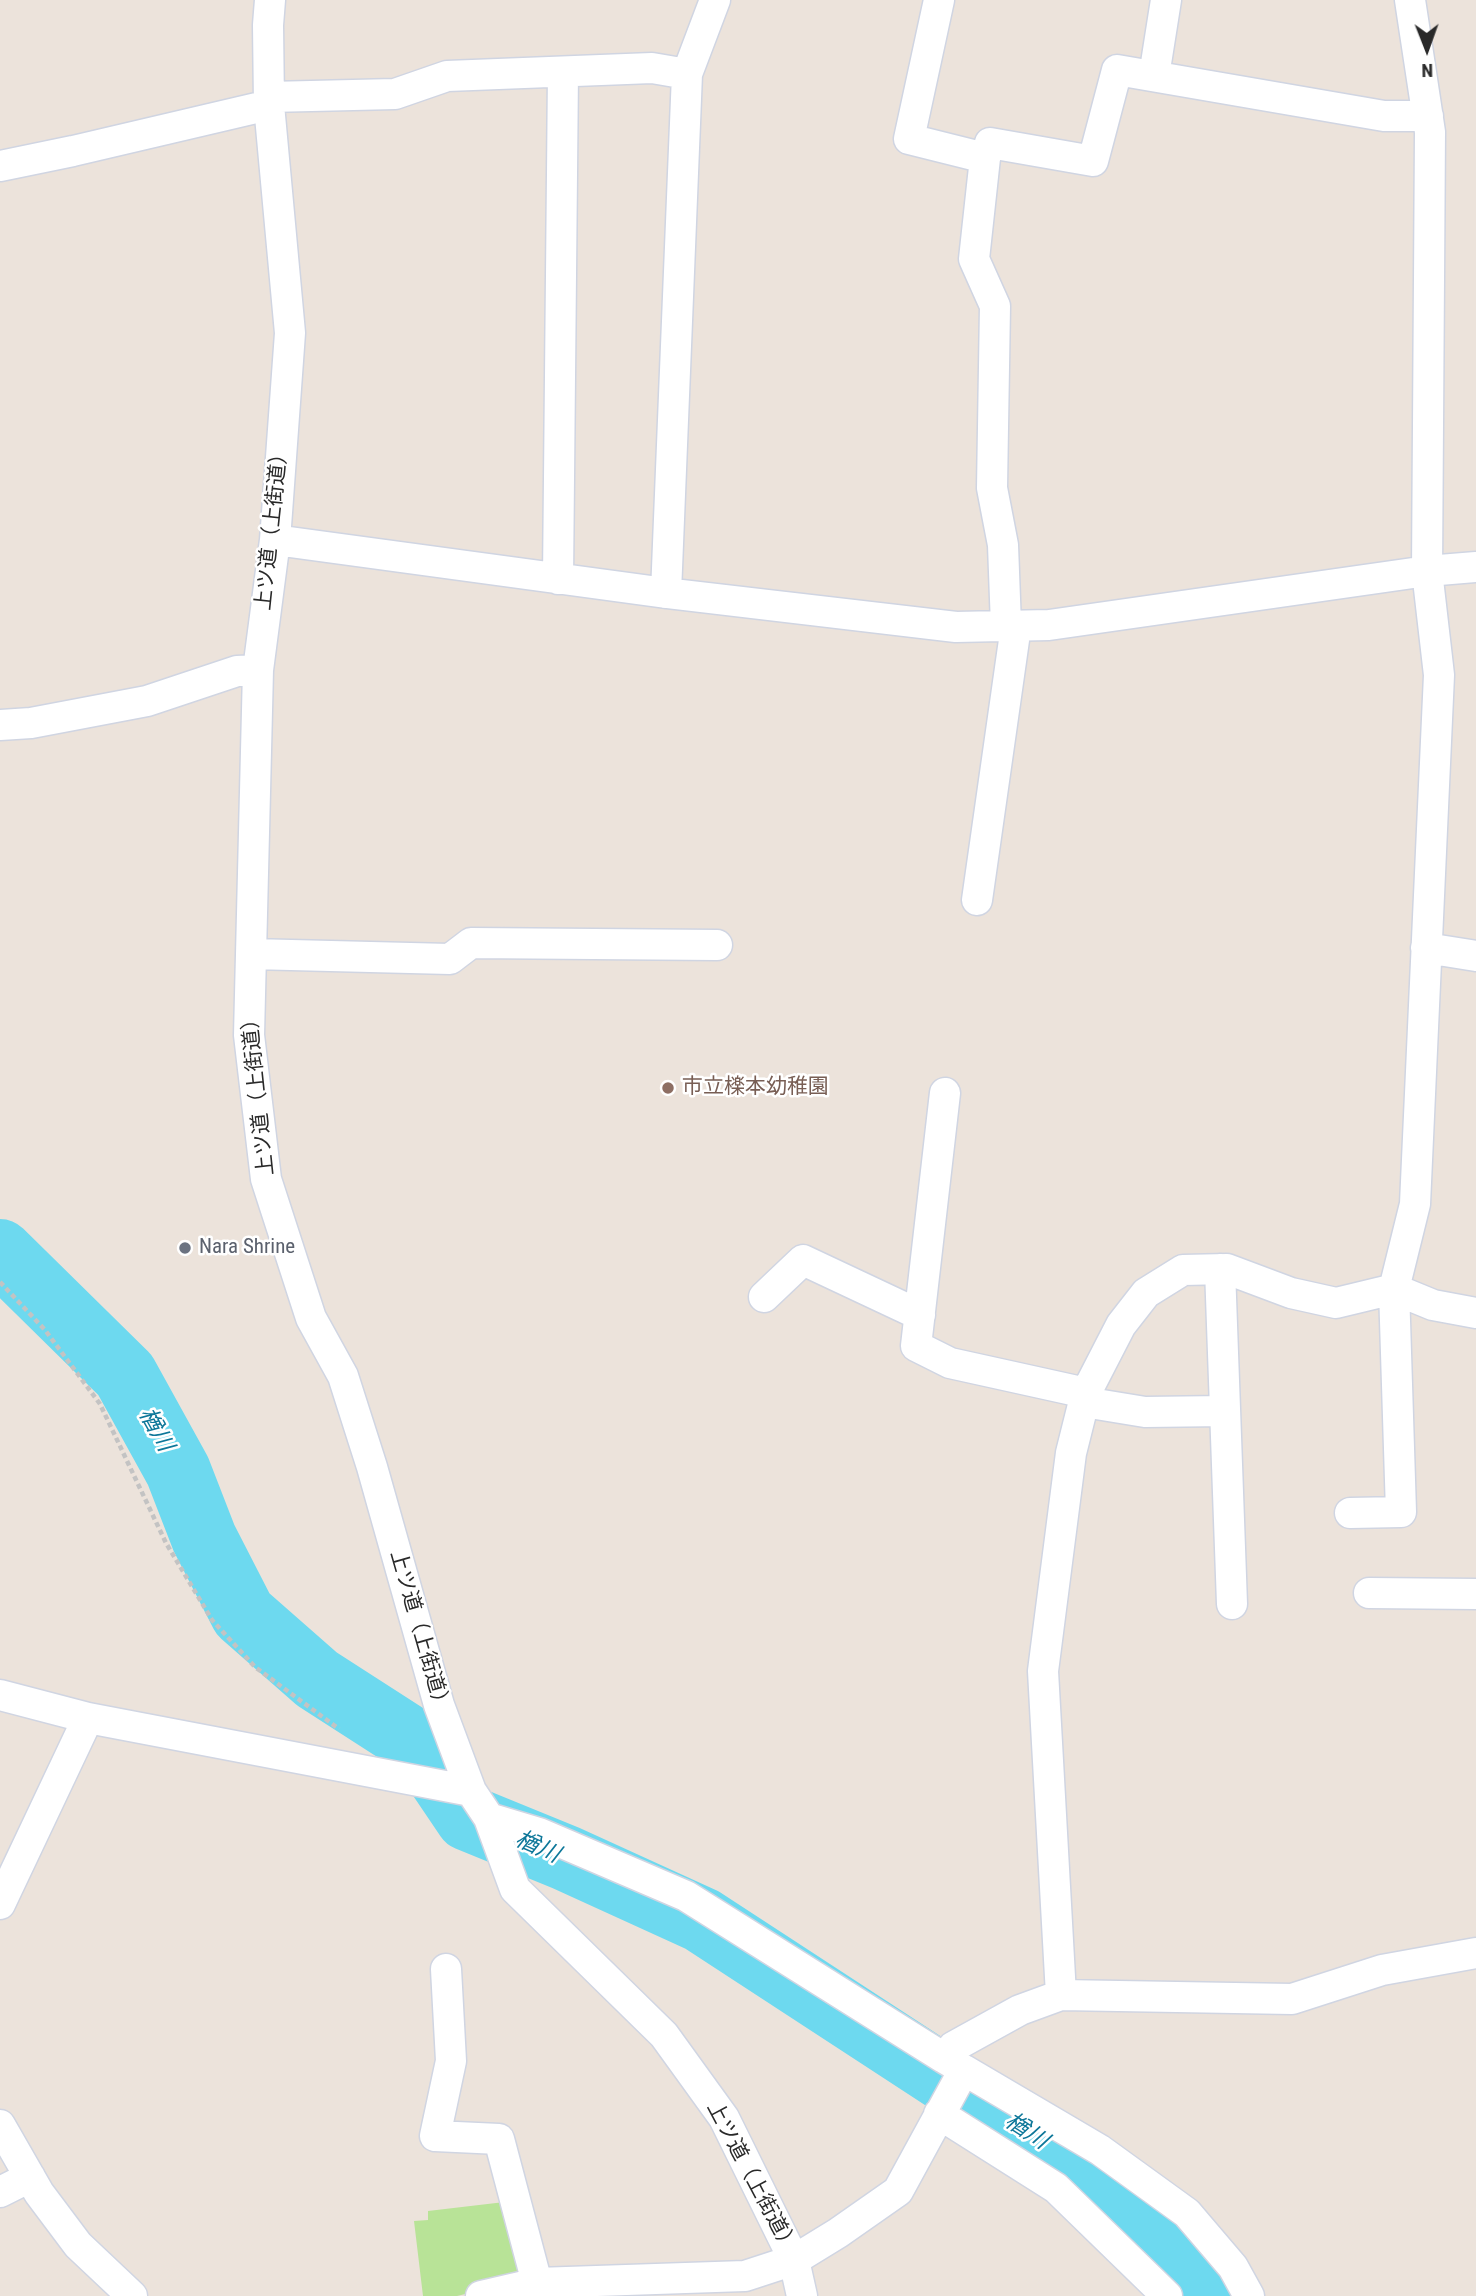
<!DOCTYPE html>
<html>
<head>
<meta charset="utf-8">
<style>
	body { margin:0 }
	#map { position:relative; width:1476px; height:2296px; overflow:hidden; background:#ece3db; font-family:"Roboto Condensed",sans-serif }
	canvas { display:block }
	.north { position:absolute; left:1392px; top:14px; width:70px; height:70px; -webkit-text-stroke:5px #fff; paint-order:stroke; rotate:179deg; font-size:19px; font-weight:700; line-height:28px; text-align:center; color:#292929 }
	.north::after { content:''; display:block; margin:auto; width:24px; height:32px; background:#292929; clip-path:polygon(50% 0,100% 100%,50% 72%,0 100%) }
</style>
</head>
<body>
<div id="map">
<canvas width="1476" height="2296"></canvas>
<div class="north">N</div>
</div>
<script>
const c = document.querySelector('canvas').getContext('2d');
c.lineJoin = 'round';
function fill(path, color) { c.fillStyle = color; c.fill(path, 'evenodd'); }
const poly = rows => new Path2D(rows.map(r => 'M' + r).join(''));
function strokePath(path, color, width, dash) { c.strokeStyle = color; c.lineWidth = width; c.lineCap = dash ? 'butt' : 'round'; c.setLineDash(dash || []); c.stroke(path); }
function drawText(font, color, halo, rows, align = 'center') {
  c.font = font + ' "Roboto Condensed","Noto Sans JP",sans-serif'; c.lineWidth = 5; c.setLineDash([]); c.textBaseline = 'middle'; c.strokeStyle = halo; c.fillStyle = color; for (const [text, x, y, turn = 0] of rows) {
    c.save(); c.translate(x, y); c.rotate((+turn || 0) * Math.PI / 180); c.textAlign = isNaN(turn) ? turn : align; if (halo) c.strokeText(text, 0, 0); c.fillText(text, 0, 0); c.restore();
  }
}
const green = poly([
	[513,2201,531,2278,457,2296,423,2296,414,2221,428,2220,428,2211]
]);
const river = poly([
	[0,1252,125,1375,178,1471,204,1538,243,1614,317,1679,418,1744,468,1818,566,1858,702,1920,1131,2200,1191,2252,1223,2296]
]);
const path = poly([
	[0,1282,45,1330,100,1404,166,1543,212,1620,255,1667,339,1729]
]);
const minor = poly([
	[270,0,268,25,269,105,290,333,275,540,258,670,249,1035,266,1179,311,1318,343,1376,372,1467,439,1705,471,1791,489,1818,515,1889,664,2035,724,2118,794,2260,802,2296],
	[939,0,909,139,985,158,974,259,995,306,992,488,1003,545,1006,626],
	[1154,76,1166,0],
	[269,97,395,94,447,76,652,68,687,74],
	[985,158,990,143,1093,161,1117,70,1384,116,1428,116],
	[0,166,73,151,269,105],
	[275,540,666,593,956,627,1049,625,1427,571,1476,567],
	[558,579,563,72],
	[666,593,687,74,715,0],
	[0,725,31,723,147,701,237,671,258,670],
	[977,900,1016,626],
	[1426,948,1476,956],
	[251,954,450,959,471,943,717,945],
	[945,1093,916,1346,950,1363,1086,1393],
	[1220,1269,1232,1604],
	[764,1297,803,1260,920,1315],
	[1084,1402,1145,1412,1225,1411],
	[1350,1513,1401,1512,1394,1289,1415,1204,1439,675,1427,571,1430,132,1410,0],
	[1369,1593,1476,1594],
	[0,1695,88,1718,471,1791],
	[489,1818,539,1833,686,1896,944,2058],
	[0,1904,88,1718],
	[446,1969,451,2061,435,2136,499,2139,537,2283],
	[1061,1995,1043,1671,1071,1453,1086,1393,1121,1325,1146,1293,1183,1270,1227,1269,1291,1293,1336,1303,1394,1289,1433,1305,1476,1313],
	[964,2070,1100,2150,1187,2213,1233,2267,1249,2296],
	[939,2114,1056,2188,1167,2296],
	[0,2125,39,2193,78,2245,132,2296],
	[0,2192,30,2177],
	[481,2296,537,2283,745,2276,794,2260,838,2233,898,2191,964,2070,944,2058,953,2047,1020,2010,1061,1995,1292,1999,1382,1970,1476,1953]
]);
const markers = [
	[668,1088,7,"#8d6e63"],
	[185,1248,7,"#6b7280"]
];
const streetNames = [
	["上ツ道（上街道）",273,527,-84],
	["上ツ道（上街道）",259,1092,-96],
	["上ツ道（上街道）",419,1632,74],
	["上ツ道（上街道）",751,2178,62]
];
const educationNames = [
	["市立檪本幼稚園",682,1088]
];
const worshipNames = [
	["Nara Shrine",199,1248]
];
const waterNames = [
	["楢川",155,1430,61],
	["楢川",537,1848,24],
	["楢川",1026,2132,33]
];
fill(green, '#b8e397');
strokePath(river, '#6dd9ef', 66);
strokePath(minor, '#d0d5e2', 33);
strokePath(path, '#c3c3c3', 4.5, [5, 3.5]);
strokePath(minor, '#fff', 30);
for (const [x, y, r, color] of markers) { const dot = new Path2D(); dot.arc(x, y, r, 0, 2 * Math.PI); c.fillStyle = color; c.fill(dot); strokePath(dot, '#fff', 2.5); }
drawText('21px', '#292929', '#fff', streetNames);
drawText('21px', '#785e54', '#fff', educationNames, 'left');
drawText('21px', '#5b616d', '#fff', worshipNames, 'left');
drawText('italic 23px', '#0d7799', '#fff', waterNames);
</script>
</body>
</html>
